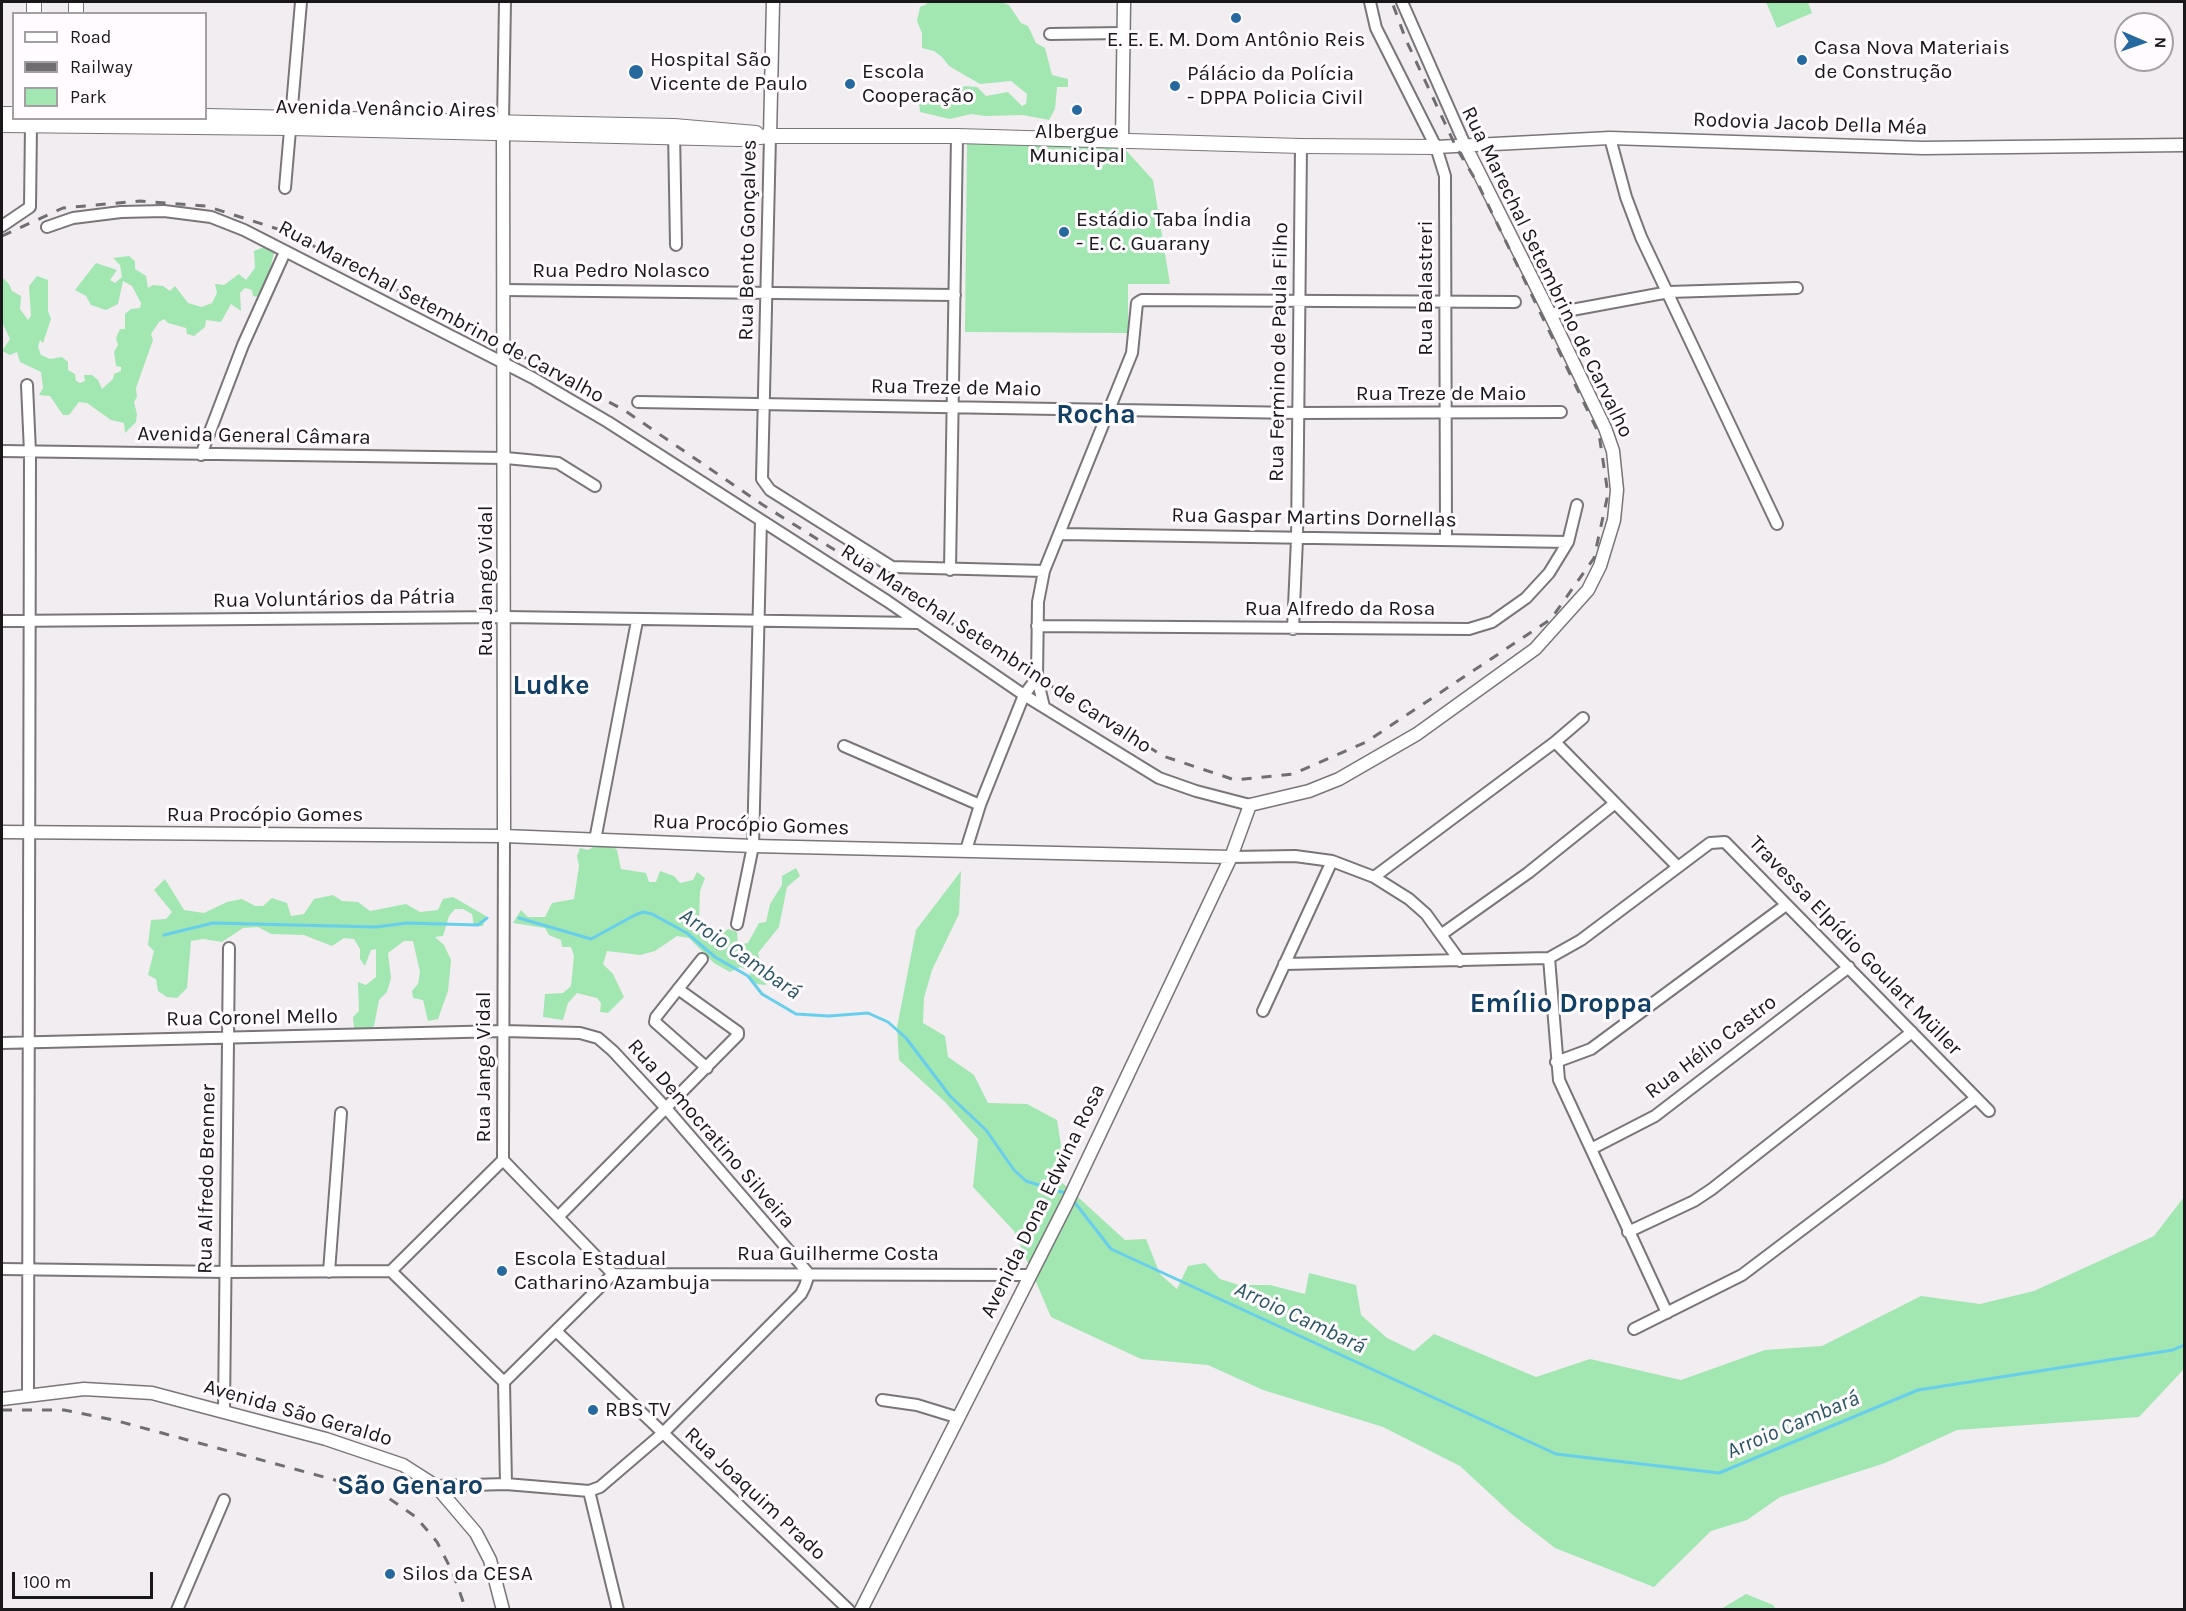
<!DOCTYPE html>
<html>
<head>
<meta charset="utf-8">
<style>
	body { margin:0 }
	#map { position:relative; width:2186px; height:1611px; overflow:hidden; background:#f2edf1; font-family:Karla,sans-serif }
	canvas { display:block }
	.frame { position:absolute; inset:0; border:3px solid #191719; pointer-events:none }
	.legend { position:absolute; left:12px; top:12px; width:195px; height:108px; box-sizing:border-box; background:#fffbff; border:2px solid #a3a0a3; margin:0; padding:8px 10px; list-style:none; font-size:18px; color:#191719 }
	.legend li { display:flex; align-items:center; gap:12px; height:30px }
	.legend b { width:30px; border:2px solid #a3a0a3 }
	.north { position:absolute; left:2114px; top:12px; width:60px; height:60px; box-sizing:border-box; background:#fffbff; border:2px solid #a3a0a3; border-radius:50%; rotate:92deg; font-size:16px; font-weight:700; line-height:24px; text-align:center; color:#191719 }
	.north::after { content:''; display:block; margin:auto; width:21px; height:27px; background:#26699e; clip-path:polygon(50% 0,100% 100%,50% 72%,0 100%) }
	.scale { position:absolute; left:12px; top:1572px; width:141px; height:27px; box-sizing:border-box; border:3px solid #191719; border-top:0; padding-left:8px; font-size:18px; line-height:21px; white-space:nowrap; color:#191719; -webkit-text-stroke:4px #fffbff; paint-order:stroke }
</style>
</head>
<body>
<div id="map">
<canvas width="2186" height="1611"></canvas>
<div class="frame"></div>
<ul class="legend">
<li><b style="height:8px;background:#fff"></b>Road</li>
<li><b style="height:8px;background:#716e71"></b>Railway</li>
<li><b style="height:16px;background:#a2e6b1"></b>Park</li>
</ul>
<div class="north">N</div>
<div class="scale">100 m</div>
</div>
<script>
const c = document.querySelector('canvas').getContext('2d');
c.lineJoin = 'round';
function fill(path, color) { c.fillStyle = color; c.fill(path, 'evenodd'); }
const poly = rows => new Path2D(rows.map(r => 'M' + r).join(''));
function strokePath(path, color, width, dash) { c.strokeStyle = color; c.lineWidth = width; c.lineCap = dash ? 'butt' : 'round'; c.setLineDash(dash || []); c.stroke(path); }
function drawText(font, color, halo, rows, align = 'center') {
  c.font = font + ' Karla,sans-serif'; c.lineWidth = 6; c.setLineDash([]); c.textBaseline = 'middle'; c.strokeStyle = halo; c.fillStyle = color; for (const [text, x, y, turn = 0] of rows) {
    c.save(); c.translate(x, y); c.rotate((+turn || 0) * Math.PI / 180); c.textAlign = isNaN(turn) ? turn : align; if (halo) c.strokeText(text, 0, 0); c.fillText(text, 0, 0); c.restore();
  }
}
const green = poly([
	[925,2,1001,2,1009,5,1021,23,1028,26,1036,43,1045,48,1052,75,1068,79,1068,87,1057,87,1055,109,1049,120,1023,115,985,116,971,114,950,119,920,112,918,90,943,96,965,86,977,87,986,96,1008,92,1022,106,1026,104,1027,94,1011,81,980,84,949,66,942,57,934,51,922,48,922,33,917,21,920,7,927,4],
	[1766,2,1808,2,1812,13,1777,28],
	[967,143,1122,146,1153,180,1170,284,1128,284,1128,333,965,332],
	[267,246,274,253,266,285,259,297,253,296,252,290,245,288,240,293,241,311,231,304,221,322,206,320,205,327,194,336,187,334,186,328,168,323,164,319,159,322,151,334,153,340,136,388,137,397,134,402,137,414,136,422,125,433,124,423,111,420,87,403,79,402,69,415,63,415,50,396,39,395,43,388,41,372,20,362,17,352,10,355,2,351,10,339,2,322,2,277,9,284,12,291,21,296,20,309,28,320,31,316,29,286,37,276,48,280,48,311,51,319,43,343,40,340,38,347,41,355,50,359,62,357,68,362,68,370,75,374,76,381,80,383,85,381,84,375,92,375,98,380,102,389,113,379,114,374,121,371,121,367,116,366,114,352,118,345,116,338,120,329,125,329,125,314,131,309,140,308,141,303,132,286,123,281,118,304,106,310,91,305,86,296,75,290,96,263,117,270,110,280,115,283,122,277,120,265,113,258,129,256,135,261,135,269,146,276,148,288,153,285,163,286,170,291,175,286,188,303,202,307,212,303,217,293,215,284,224,285,239,274,246,280,255,268,254,251],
	[600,843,611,844,617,850,621,869,646,873,649,882,656,882,660,871,674,876,680,883,693,880,697,872,705,878,700,891,699,922,720,936,728,929,737,932,738,945,748,943,759,923,766,922,770,904,782,885,782,876,796,868,800,876,787,887,779,927,758,953,761,964,769,974,766,985,756,984,750,980,750,971,740,967,730,972,714,963,689,938,677,936,655,951,640,955,607,951,603,964,613,974,624,997,608,1013,600,1012,601,1003,597,998,577,993,568,1003,563,1020,543,1017,545,994,563,993,571,986,574,956,571,947,562,947,561,940,549,935,545,928,513,923,521,910,528,917,545,917,552,903,574,899,579,866,577,856,580,848,588,850],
	[961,871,959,914,932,970,924,998,923,1023,945,1036,948,1057,974,1075,988,1103,1027,1104,1057,1120,1061,1145,1057,1178,1125,1240,1146,1239,1160,1274,1177,1289,1188,1266,1205,1263,1220,1279,1239,1285,1270,1285,1305,1294,1309,1273,1356,1285,1361,1315,1387,1338,1414,1351,1434,1334,1536,1377,1590,1359,1681,1380,1765,1350,1822,1346,1921,1296,1980,1304,2034,1291,2154,1236,2184,1197,2184,1369,2139,1417,1957,1430,1885,1463,1780,1497,1747,1520,1711,1531,1654,1587,1555,1548,1514,1516,1460,1466,1383,1427,1263,1390,1208,1365,1141,1359,1051,1317,1014,1231,973,1187,978,1139,945,1102,899,1060,897,1027,916,930],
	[165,879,184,910,204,913,227,902,242,899,255,906,263,906,272,898,287,903,291,916,304,914,314,899,333,895,342,901,358,902,370,911,406,904,420,912,438,910,443,899,453,897,486,916,483,926,474,926,472,914,463,909,455,909,449,916,443,936,435,937,444,945,451,960,448,991,438,1019,428,1021,423,1000,413,998,412,991,418,984,420,972,413,941,404,941,388,953,391,978,387,992,379,1000,374,1026,366,1030,354,1028,353,1017,359,1011,358,982,366,985,376,977,376,949,371,950,365,966,360,959,360,949,354,939,344,938,332,946,304,935,271,934,258,927,243,928,222,942,203,939,191,941,187,988,177,998,167,997,158,991,156,979,148,975,154,951,148,945,151,920,166,919,172,912,154,890],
	[1746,1594,1773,1605,1776,1609,1721,1609]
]);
const stream = poly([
	[519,918,591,939,635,915,643,912,652,914,687,933,715,957,748,976,762,994,796,1014,829,1016,868,1013,888,1022,906,1038,950,1096,986,1130,1014,1170,1026,1181,1068,1194],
	[164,935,213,923,376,927,407,923,478,925,487,918],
	[1072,1199,1111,1249,1556,1454,1719,1473,1918,1390,2173,1350,2184,1345]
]);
const minor = poly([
	[1370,2,1376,28,1436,147,1445,176,1446,540],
	[1402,2,1466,147],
	[1050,34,1124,33],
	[503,122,505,2],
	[674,131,676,245],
	[770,136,762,479,770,490,892,567,1044,571],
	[1610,138,1626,197,1641,237,1777,524],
	[285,188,301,2],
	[2,226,30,207,31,126],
	[47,227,73,218,121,212,164,211,211,217,244,230,533,378,608,422,887,601,1024,695,1159,778,1196,791,1250,805],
	[504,290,955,295],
	[1550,314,1669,292,1797,288],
	[27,385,30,452,28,1394],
	[638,402,1298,413,1561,412],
	[2,451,506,458,558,463,595,486],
	[201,455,243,345,285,252],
	[1061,534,1568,542],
	[950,570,957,136],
	[2,621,505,617,919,623],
	[1037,626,1469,629,1492,622,1526,598,1549,573,1568,542,1577,505],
	[1293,629,1297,539,1301,146],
	[1037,678,1044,707],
	[1555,742,1677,866],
	[844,746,980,805],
	[595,840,637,621],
	[966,850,980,805,1024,695,1037,678,1038,602,1044,571,1132,353,1137,303,1142,300,1515,302],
	[1231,857,1295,856,1332,861,1374,877,1409,899,1426,914,1460,961],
	[1374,877,1555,742,1583,718],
	[737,924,753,846,761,520],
	[1442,934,1528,873,1614,804],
	[1549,958,1559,1080,1667,1313],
	[702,959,656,1017,655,1022,707,1068],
	[1284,964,1549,958,1581,940,1710,843,1725,842,1989,1111],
	[1263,1011,1332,861],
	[2,1043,504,1031,580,1033,598,1038,613,1051,665,1107,809,1274,805,1286,801,1294,663,1433,600,1487,589,1491,506,1484,436,1486],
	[1556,1062,1591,1049,1786,905],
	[1591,1149,1655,1116,1849,967],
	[503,1160,504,836],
	[559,1216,738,1035,738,1032,678,989],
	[1628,1232,1694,1201,1712,1189,1912,1032],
	[2,1269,226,1272,391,1271],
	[329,1272,341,1113],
	[613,1274,503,1160,391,1271,504,1382,613,1274,1028,1275],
	[1634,1329,1742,1275,1976,1098],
	[556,1331,849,1610],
	[504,1382,506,1484],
	[882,1400,917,1405,956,1417],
	[224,1411,229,948],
	[589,1491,618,1610],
	[177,1610,224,1500]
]);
const tertiary = poly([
	[503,126,504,836],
	[770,136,773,2],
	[1122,141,1124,2],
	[1436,147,1610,138,1923,148,2184,145],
	[2,832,504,836,753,846,1231,857],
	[2,1399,84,1389,152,1393,326,1439,403,1465,436,1486,476,1533,490,1560,503,1610],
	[861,1610,1067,1203,1231,857,1250,805,1309,791,1339,779,1417,734,1535,649,1588,590,1600,566,1614,520,1617,490,1613,451,1605,428,1550,314,1466,147]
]);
const secondary = poly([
	[34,14,34,2],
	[76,14,76,2],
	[2,114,14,114],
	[206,116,674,126,756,133],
	[2,125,290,128,739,139,770,136,957,136,1301,146,1436,147]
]);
const rail = poly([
	[2,236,63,208,140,201,206,206,287,232,624,410,763,505,1163,756,1235,780,1293,774,1366,742,1551,619,1594,558,1608,494,1599,434,1478,184,1456,147,1406,40,1392,2],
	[2,1410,64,1410,114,1420,346,1483,387,1497,416,1517,437,1542,453,1573,466,1610]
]);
const markers = [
	[1236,18,6,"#26699e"],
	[1802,60,6,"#26699e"],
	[636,72,8,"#26699e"],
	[850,84,6,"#26699e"],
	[1175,86,6,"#26699e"],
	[1077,110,6,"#26699e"],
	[1064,232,6,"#26699e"],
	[502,1271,6,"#26699e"],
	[593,1410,6,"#26699e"],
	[390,1574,6,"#26699e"]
];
const poiNames = [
	["E. E. E. M. Dom Antônio Reis",1236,40,"center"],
	["Casa Nova Materiais",1814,48],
	["de Construção",1814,72],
	["Hospital São",650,60],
	["Vicente de Paulo",650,84],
	["Escola",862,72],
	["Cooperação",862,96],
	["Pálácio da Polícia",1187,74],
	["- DPPA Policia Civil",1187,98],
	["Albergue",1077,132,"center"],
	["Municipal",1077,156,"center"],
	["Estádio Taba Índia",1076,220],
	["- E. C. Guarany",1076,244],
	["Escola Estadual",514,1259],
	["Catharino Azambuja",514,1283],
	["RBS TV",605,1410],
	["Silos da CESA",402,1574]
];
const streetNames = [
	["Avenida Venâncio Aires",386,109,1],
	["Rodovia Jacob Della Méa",1810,124,2],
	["Rua Bento Gonçalves",748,240,-89],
	["Rua Pedro Nolasco",621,271],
	["Rua Marechal Setembrino de Carvalho",1547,272,64],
	["Rua Balastreri",1426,288,-90],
	["Rua Marechal Setembrino de Carvalho",441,312,28],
	["Rua Fermino de Paula Filho",1279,352,-89],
	["Rua Treze de Maio",956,388,1],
	["Rua Treze de Maio",1441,394],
	["Avenida General Câmara",254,436,1],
	["Rua Gaspar Martins Dornellas",1314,518,1],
	["Rua Jango Vidal",486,581,-90],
	["Rua Voluntários da Pátria",334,599,-1],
	["Rua Alfredo da Rosa",1340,609],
	["Rua Marechal Setembrino de Carvalho",996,649,33],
	["Rua Procópio Gomes",265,815],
	["Rua Procópio Gomes",751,825,2],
	["Travessa Elpídio Goulart Müller",1855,946,46],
	["Rua Coronel Mello",252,1018,-1],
	["Rua Hélio Castro",1711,1047,-37],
	["Rua Jango Vidal",484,1067,-90],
	["Rua Democratino Silveira",711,1134,49],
	["Rua Alfredo Brenner",207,1179,-89],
	["Avenida Dona Edwina Rosa",1043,1201,-64],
	["Rua Guilherme Costa",838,1254],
	["Avenida São Geraldo",298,1413,16],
	["Rua Joaquim Prado",755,1494,43]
];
const waterNames = [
	["Arroio Cambará",740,954,35],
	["Arroio Cambará",1300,1318,25],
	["Arroio Cambará",1793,1425,-23]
];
const districtNames = [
	["Rocha",1096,415],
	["Ludke",551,686],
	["Emílio Droppa",1561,1004],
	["São Genaro",410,1486]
];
fill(green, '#a2e6b1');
strokePath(stream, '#67cfec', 3);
strokePath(minor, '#797579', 14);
strokePath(tertiary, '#797579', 15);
strokePath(secondary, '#797579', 16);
strokePath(minor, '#fff', 10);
strokePath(tertiary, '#fff', 12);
strokePath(secondary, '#fff', 14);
strokePath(rail, '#716e71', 3, [10, 10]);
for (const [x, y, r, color] of markers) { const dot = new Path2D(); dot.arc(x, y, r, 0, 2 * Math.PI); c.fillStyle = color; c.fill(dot); strokePath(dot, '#fffbff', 2); }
drawText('21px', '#191719', '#fffbff', poiNames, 'left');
drawText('21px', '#191719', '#fffbff', streetNames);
drawText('italic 22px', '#2a5763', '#fffbff', waterNames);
drawText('bold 27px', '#124065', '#fffbff', districtNames);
</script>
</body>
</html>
